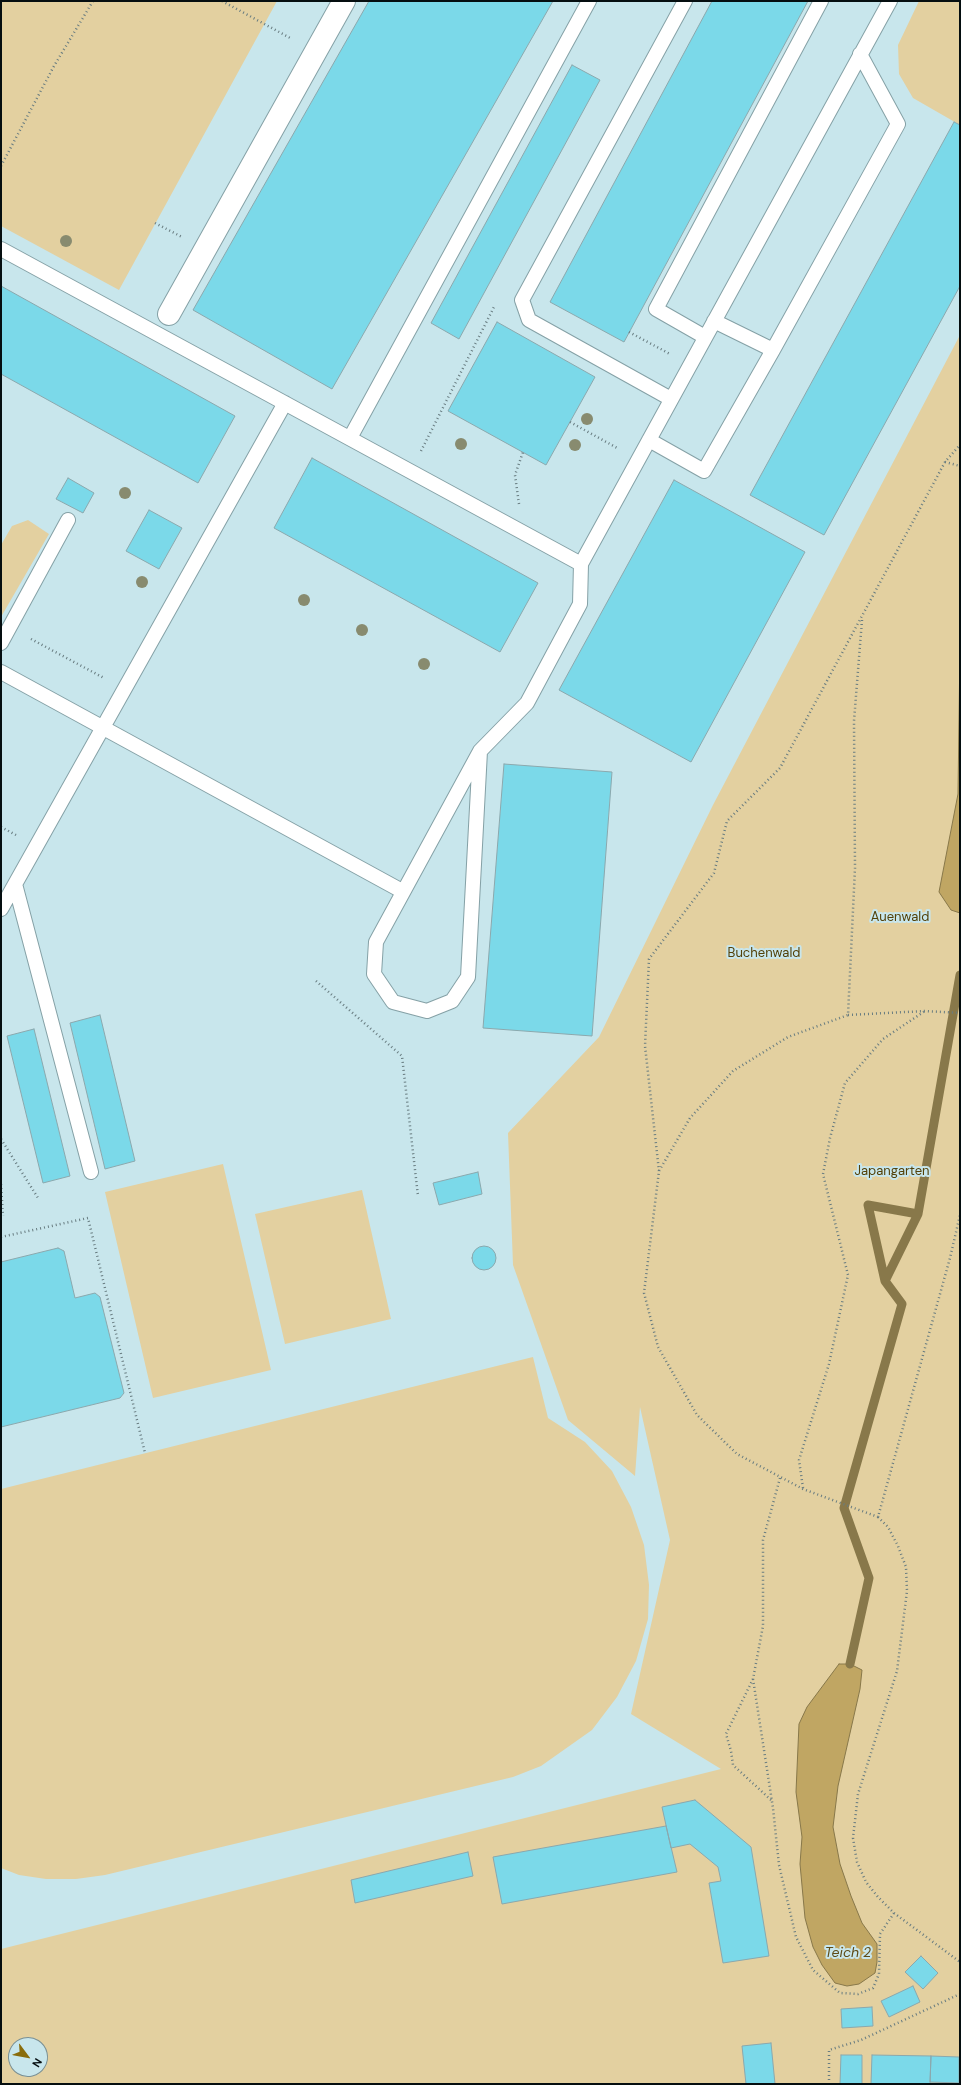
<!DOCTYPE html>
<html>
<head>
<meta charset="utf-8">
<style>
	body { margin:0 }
	#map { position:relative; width:961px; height:2085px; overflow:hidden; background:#c8e6ec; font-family:"DM Sans",sans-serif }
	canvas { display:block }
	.frame { position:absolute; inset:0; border:2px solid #050e10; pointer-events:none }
	.north { position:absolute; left:8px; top:2037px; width:40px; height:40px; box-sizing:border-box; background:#c8e6ec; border:1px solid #7a9094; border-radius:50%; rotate:122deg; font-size:11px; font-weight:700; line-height:16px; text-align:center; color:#050e10 }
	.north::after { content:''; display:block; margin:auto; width:14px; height:18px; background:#896c0b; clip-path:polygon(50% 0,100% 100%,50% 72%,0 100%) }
</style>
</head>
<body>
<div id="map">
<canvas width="961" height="2085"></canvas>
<div class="frame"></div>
<div class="north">N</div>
</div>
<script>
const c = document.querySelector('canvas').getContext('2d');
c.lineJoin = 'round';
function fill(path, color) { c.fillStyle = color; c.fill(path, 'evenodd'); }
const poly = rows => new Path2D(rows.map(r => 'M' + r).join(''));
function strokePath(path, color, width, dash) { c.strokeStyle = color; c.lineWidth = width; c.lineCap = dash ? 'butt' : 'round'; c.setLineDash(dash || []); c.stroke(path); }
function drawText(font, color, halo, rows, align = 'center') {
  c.font = font + ' "DM Sans",sans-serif'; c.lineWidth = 4; c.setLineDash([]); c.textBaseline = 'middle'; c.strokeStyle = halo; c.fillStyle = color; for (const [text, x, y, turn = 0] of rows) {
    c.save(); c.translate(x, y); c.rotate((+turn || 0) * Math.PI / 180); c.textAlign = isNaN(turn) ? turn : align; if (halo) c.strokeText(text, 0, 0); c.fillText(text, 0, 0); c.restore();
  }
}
const green = poly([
	[1,1,277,1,119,290,1,226],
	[919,1,960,1,960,125,913,98,899,74,898,45],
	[960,335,960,2084,1,2084,1,1949,721,1769,631,1714,670,1540,640,1407,635,1476,568,1420,513,1265,508,1133,599,1037,713,805],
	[16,2045,40,2045,40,2069,16,2069],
	[28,520,49,534,1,617,1,545,12,526],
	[223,1164,271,1370,153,1398,105,1192],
	[362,1190,391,1319,285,1344,255,1214],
	[533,1357,548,1418,585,1442,612,1471,631,1507,644,1545,649,1585,648,1619,636,1661,617,1697,592,1730,541,1766,513,1777,105,1875,76,1879,46,1879,19,1875,1,1868,1,1489]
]);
const water = poly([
	[960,647,960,913,951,910,939,892,958,794,960,647],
	[839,1664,850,1664,862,1670,860,1689,838,1786,833,1827,840,1864,851,1896,862,1923,877,1944,877,1962,875,1973,859,1984,847,1986,835,1983,822,1965,813,1947,805,1918,800,1864,802,1837,796,1792,799,1724,807,1707,839,1664]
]);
const stream = poly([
	[885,1281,868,1205,918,1214],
	[850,1664,869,1578,844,1508,902,1304,885,1281,918,1214,960,975]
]);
const building = poly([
	[369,1,553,1,332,389,193,310,369,1],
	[712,1,808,1,624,342,550,302,712,1],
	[572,65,600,80,459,339,431,323,572,65],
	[954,122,960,125,960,286,824,535,750,495,954,122],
	[1,286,235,416,198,483,1,374,1,286],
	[497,322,595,377,546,465,448,411,497,322],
	[312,458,538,583,500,652,274,528,312,458],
	[68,478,94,493,83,513,56,499,68,478],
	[674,480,805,552,691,762,559,690,674,480],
	[149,510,182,528,159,569,126,551,149,510],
	[504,764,612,772,592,1036,483,1028,504,764],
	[100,1015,135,1161,105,1169,70,1023,100,1015],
	[34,1029,70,1176,43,1183,7,1036,34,1029],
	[478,1172,482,1194,439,1205,433,1183,478,1172],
	'472 1258a12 12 0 1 1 24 0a12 12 0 1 1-24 0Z',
	[58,1248,64,1251,75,1298,95,1293,100,1297,124,1393,120,1398,1,1427,1,1262,58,1248],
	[695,1800,751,1847,769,1956,723,1963,709,1883,721,1881,718,1867,690,1844,671,1848,662,1807,695,1800],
	[666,1826,677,1872,502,1904,493,1857,666,1826],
	[468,1852,473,1876,355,1903,351,1880,468,1852],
	[921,1956,938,1973,923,1989,905,1972,921,1956],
	[913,1986,920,2002,889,2017,881,2001,913,1986],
	[872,2007,873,2026,842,2028,841,2009,872,2007],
	[771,2043,775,2084,746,2084,742,2046,771,2043],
	[841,2055,862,2055,862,2084,840,2084,841,2055],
	[872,2055,931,2056,930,2084,871,2084,872,2055],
	[931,2056,959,2057,959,2083,930,2082,931,2056]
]);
const path = poly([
	[222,1,292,39],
	[1,166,54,66,93,1],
	[155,223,182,237],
	[629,332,670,354],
	[570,422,619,449],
	[421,451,494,307],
	[945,462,960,466],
	[519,504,515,475,523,452],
	[862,620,854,721,855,868,848,1015,788,1037,733,1071,690,1118,659,1171,644,1293,658,1347,697,1415,737,1454,803,1489,878,1517,950,1258,960,1215],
	[31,639,104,678],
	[1,827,16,835],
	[316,981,402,1056,418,1196],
	[848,1015,925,1011,960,1013],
	[1,1139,38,1198],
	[659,1171,645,1046,649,959,714,873,727,821,780,768,945,462,960,445],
	[1,1184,3,1216],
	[1,1237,88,1218,145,1453],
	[803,1488,799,1460,829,1364,848,1275,823,1174,830,1138,845,1083,883,1039,925,1011],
	[878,1517,888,1527,898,1546,906,1567,907,1591,897,1671,858,1794,853,1838,857,1862,866,1882,878,1897,894,1913,960,1962],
	[753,1679,773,1808,779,1865,796,1937,813,1970,840,1993,858,1994,873,1988,879,1974,880,1934,894,1913],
	[771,1800,733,1765,731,1751,726,1734,753,1679,763,1626,763,1540,780,1478],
	[829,2084,829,2050,861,2040,960,1994]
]);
const lane = poly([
	[1,249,581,564],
	[714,321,773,350],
	[705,337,656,309,821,1],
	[671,399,529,320,522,300,685,1],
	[350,438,589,1],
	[649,440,704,471,773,350,898,124,860,54],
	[1,643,68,520],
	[1,672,402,891],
	[480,751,468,977,452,1001,427,1011,393,1002,374,974,376,942,480,751,527,703,580,604,581,564,890,1],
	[15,884,91,1172],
	[1,909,285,403]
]);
const street = poly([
	[169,314,344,1]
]);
const trees = [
	[66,241],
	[587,419],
	[461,444],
	[575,445],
	[125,493],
	[142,582],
	[304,600],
	[362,630],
	[424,664]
];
const parkNames = [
	["Auenwald",900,918],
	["Buchenwald",764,954],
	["Japangarten",892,1172]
];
const waterNames = [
	["Teich 2",848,1953]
];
fill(green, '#e3d0a0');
fill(water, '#c0a663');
strokePath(water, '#88784a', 1);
strokePath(stream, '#88784a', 9);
fill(building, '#7bd9e9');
strokePath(building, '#8ba8ad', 1);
strokePath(lane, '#85a1a6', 16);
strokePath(street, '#85a1a6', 24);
strokePath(path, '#687c80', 2.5, [1, 3]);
strokePath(lane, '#fff', 14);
strokePath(street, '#fff', 22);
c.fillStyle = '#888b6f';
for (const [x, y] of trees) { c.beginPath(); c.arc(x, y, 6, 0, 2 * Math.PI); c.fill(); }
drawText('13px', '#534109', '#c8e6ec', parkNames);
drawText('italic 14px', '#5e4b17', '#c8e6ec', waterNames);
</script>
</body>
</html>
